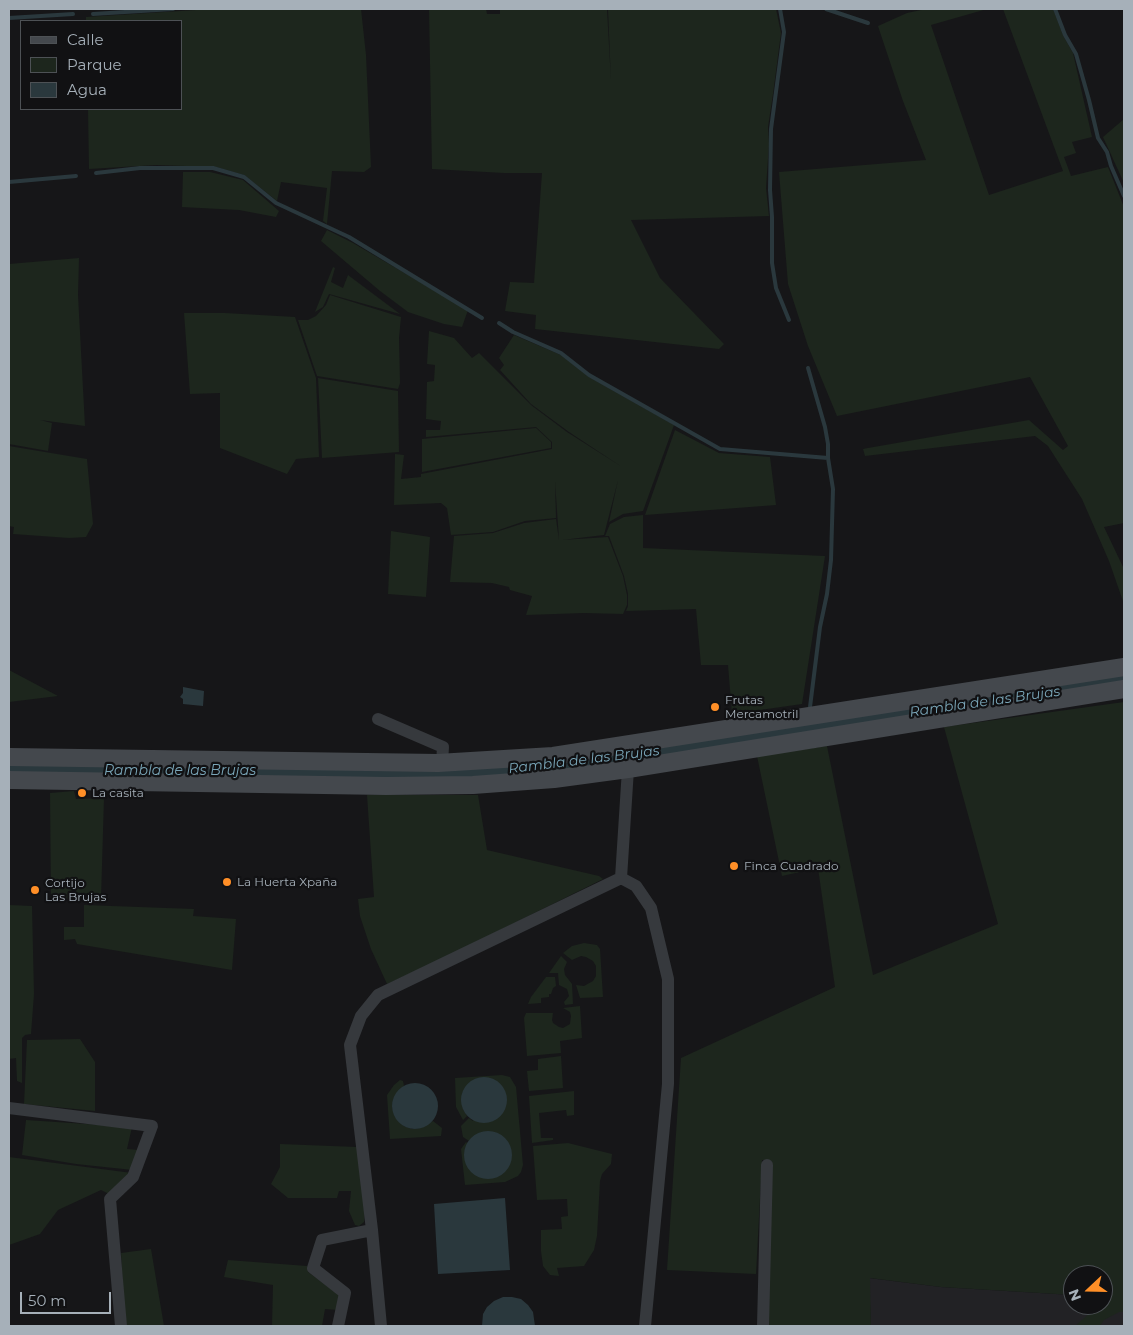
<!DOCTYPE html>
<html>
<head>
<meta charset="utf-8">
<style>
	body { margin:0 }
	#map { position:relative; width:1133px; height:1335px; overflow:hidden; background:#161618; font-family:Montserrat,sans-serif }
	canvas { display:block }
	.frame { position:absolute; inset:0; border:10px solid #a6b0b9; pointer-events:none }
	.legend { position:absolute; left:20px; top:20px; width:162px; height:90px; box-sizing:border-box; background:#111113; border:1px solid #4d5155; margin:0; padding:6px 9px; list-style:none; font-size:15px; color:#a6b0b9 }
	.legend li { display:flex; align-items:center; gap:10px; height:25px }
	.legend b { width:25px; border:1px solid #4d5155 }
	.north { position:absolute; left:1063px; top:1265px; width:50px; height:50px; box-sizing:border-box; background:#111113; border:1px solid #4d5155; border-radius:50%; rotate:249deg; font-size:14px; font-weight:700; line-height:20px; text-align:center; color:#a6b0b9 }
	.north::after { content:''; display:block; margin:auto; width:18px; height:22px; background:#ff8f27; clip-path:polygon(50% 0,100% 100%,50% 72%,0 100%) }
	.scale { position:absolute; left:20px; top:1292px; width:91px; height:22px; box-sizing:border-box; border:2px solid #a6b0b9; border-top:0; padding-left:6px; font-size:15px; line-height:18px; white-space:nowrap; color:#a6b0b9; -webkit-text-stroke:4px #111113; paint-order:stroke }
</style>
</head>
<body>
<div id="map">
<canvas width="1133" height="1335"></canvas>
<div class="frame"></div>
<ul class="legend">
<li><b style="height:6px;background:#44484d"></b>Calle</li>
<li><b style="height:14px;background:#1d261d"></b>Parque</li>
<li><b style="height:14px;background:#2a383d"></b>Agua</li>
</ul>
<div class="north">N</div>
<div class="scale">50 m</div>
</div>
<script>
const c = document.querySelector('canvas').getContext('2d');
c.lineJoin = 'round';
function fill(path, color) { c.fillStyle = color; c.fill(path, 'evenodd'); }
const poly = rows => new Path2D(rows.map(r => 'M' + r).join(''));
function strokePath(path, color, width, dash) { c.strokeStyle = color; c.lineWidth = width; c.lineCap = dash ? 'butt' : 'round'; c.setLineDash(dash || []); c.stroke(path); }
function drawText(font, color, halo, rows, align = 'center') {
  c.font = font + ' Montserrat,sans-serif'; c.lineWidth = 4.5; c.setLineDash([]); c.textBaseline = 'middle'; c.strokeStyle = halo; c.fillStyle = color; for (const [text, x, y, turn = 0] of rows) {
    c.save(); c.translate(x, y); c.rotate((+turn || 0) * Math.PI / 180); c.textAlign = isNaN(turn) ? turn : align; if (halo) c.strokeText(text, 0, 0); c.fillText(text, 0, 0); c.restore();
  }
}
const built = poly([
	[869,1278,941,1287,1073,1295,1073,1305,1103,1305,1103,1299,1124,1302,1124,1326,871,1326]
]);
const green = poly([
	[212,9,361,9,366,55,371,167,364,172,332,171,327,224,323,221,327,188,281,182,277,201,244,175,216,167,156,165,89,169,88,109,181,109,181,21,86,21,86,17],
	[429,9,486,9,487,14,500,14,500,9,607,9,611,81,608,9,776,9,781,33,773,94,768,127,769,144,766,188,769,216,631,220,660,278,724,344,719,349,535,329,536,315,505,311,510,282,534,283,542,173,504,173,432,169],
	[926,9,987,9,931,25,989,195,1063,171,1003,9,1053,9,1064,37,1073,53,1092,137,1072,142,1076,153,1064,157,1071,176,1108,167,1124,207,1124,523,1104,527,1124,569,1124,604,1109,561,1082,499,1048,446,1035,436,865,456,863,449,868,448,1029,420,1063,450,1068,446,1030,377,837,416,808,346,788,284,779,172,926,160,903,101,878,26,907,13],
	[1124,119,1124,183,1103,137],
	[183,172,210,172,243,180,279,211,276,217,239,210,182,207],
	[327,230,353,243,468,310,462,327,444,324,408,312,380,291,321,241],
	[79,258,78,295,85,426,40,420,52,423,48,451,9,444,9,264],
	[333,267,335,268,331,282,343,288,348,275,400,314,329,294,323,307,315,312],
	[330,295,401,317,399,338,400,383,398,389,317,376,298,320,308,320,316,316,326,305],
	[184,313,225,313,295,317,316,378,319,457,296,459,287,474,220,448,220,393,190,394],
	[429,331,454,338,472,358,479,353,531,405,567,432,622,467,569,432,531,404,500,370,504,365,499,358,514,335,561,355,589,377,674,425,643,511,623,514,609,522,618,480,604,535,562,540,608,537,623,576,627,595,627,605,623,614,584,613,526,615,532,596,510,590,509,587,492,583,450,582,454,536,493,533,524,523,556,519,559,540,555,481,556,518,525,521,493,532,451,535,447,508,441,503,394,505,395,454,404,455,401,479,421,477,421,474,552,449,552,442,536,427,426,437,426,430,440,430,441,421,426,419,427,382,434,381,435,365,427,364],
	[318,378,398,391,399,452,322,458],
	[536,428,551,442,551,448,422,472,422,439],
	[675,430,719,453,770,457,776,505,645,515],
	[9,446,87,459,93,524,86,537,69,538,13,534,14,527,9,526],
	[643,515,643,548,825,556,802,704,732,714,728,665,701,665,696,609,626,611,628,606,628,594,624,576,609,536,605,536,610,524,624,517],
	[391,531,430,537,426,597,388,594],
	[9,670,58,696,9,702],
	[1124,702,1124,1312,1119,1312,1104,1320,1100,1326,1075,1326,1091,1312,1100,1305,1103,1305,1103,1303,1106,1300,1103,1299,1103,1275,1073,1275,1073,1295,941,1287,870,1278,871,1326,767,1326,772,1161,762,1160,756,1274,667,1270,681,1058,835,987,818,868,782,876,757,756,827,746,873,975,998,924,944,727],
	[74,791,76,799,104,798,101,899,51,899,50,793],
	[367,795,478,795,487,850,599,876,603,879,438,961,387,984,371,949,360,916,358,899,374,897],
	[9,905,32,906,34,994,31,1034,25,1035,22,1038,22,1083,17,1081,16,1058,9,1059],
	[84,905,194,909,193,916,236,919,232,970,77,944,75,939,64,940,64,927,84,927],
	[584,943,597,945,600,949,603,997,580,998,576,985,584,986,593,981,596,976,596,966,593,961,586,957,581,956,572,960,563,953,572,946],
	[561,956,567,962,564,969,565,975,572,984,573,1004,565,1005,564,1002,569,996,567,989,559,985,558,973,549,973],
	[546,977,555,977,556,986,553,988,551,994,549,994,549,997,541,998,541,1003,528,1004,531,997],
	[580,1006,582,1038,560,1041,561,1053,527,1056,524,1018,526,1013,553,1013,552,1020,553,1023,559,1027,563,1028,570,1024,571,1016,570,1012,563,1008],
	[80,1039,95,1062,95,1111,24,1104,27,1040],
	[561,1056,563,1088,529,1091,527,1071,538,1070,538,1059],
	[502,1075,510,1077,516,1087,523,1165,521,1172,518,1176,505,1182,465,1185,461,1149,466,1142,468,1144,466,1148,481,1132,469,1141,463,1137,461,1126,469,1118,473,1121,470,1082,462,1094,463,1109,467,1116,463,1120,456,1107,455,1078],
	[400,1080,403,1081,404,1086,401,1088,393,1100,392,1107,394,1115,398,1121,404,1126,412,1129,420,1128,433,1121,442,1128,441,1136,390,1139,387,1095,394,1085],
	[574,1091,574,1115,567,1116,566,1110,539,1113,541,1138,553,1138,553,1140,532,1143,529,1096],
	[26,1120,132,1127,127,1149,138,1150,133,1170,76,1164,22,1155],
	[568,1143,612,1154,611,1164,602,1174,600,1181,597,1236,594,1250,584,1266,557,1268,559,1276,550,1275,543,1266,541,1251,541,1230,562,1229,561,1217,568,1216,567,1199,537,1200,533,1146],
	[280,1144,357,1147,365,1212,364,1222,359,1226,355,1225,349,1211,351,1191,339,1191,337,1198,288,1198,271,1184,280,1167],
	[9,1157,132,1173,109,1194,101,1190,58,1210,40,1234,9,1245],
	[151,1249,164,1326,125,1326,121,1253],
	[228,1260,307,1266,308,1272,339,1295,338,1310,325,1309,322,1326,272,1326,273,1285,224,1277]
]);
const water = poly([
	[1124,672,1124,686,508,779,9,776,9,762,445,768],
	[183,687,204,691,203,706,183,704,183,699,180,697,183,693],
	'461 1100a23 23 0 1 1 46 0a23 23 0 1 1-46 0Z',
	'392 1106a23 23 0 1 1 46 0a23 23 0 1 1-46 0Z',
	'464 1155a24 24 0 1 1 48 0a24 24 0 1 1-48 0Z',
	[505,1198,510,1270,438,1274,434,1204],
	[503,1297,512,1297,521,1299,528,1305,533,1312,535,1326,482,1326,483,1314,487,1307,494,1301]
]);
const stream = poly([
	[780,9,784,32,771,129,770,190,772,217,772,263,776,288,789,320],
	[826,9,868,23],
	[1055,9,1065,35,1076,54,1089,100,1098,138,1107,152,1111,166,1124,196],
	[93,14,173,9],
	[9,18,73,14],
	[96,173,140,168,213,168,244,177,276,203,349,237,482,318],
	[9,182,76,176],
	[499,323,513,332,561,353,589,375,720,449,828,458,833,489,831,560,827,594,820,627,810,707],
	[808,368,825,427,828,444,828,458]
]);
const street = poly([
	[378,719,443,747,442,763],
	[621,878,636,886,651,908,668,979,668,1084,645,1326],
	[621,878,628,769,624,746],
	[9,1108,152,1126,133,1177,110,1199,121,1326],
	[338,1326,345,1293,313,1268,322,1240,372,1230],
	[381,1326,372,1230,350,1045,361,1016,378,995,621,878],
	[763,1326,767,1165]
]);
const secondary = poly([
	[9,757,438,763,553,756,1124,667],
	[9,780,386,786,473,785,554,779,628,769,1124,689]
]);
const markers = [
	[715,707,5,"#ff8f27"],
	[82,793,5,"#ff8f27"],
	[734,866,5,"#ff8f27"],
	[227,882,5,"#ff8f27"],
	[35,890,5,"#ff8f27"]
];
const poiNames = [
	["Frutas",725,700],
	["Mercamotril",725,714],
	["La casita",92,793],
	["Finca Cuadrado",744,866],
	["La Huerta Xpaña",237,882],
	["Cortijo",45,883],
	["Las Brujas",45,897]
];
const waterNames = [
	["Rambla de las Brujas",985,702,-8],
	["Rambla de las Brujas",584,760,-7],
	["Rambla de las Brujas",180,771]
];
fill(built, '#222225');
fill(green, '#1d261d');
fill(water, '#2a383d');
strokePath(stream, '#2a383d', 4);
strokePath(street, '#36393d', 12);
strokePath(secondary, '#44484d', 18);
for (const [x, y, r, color] of markers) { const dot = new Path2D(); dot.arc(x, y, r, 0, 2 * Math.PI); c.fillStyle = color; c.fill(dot); strokePath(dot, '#111113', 2); }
drawText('12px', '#a6b0b9', '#111113', poiNames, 'left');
drawText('italic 14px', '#7aa6b8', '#111113', waterNames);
</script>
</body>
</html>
